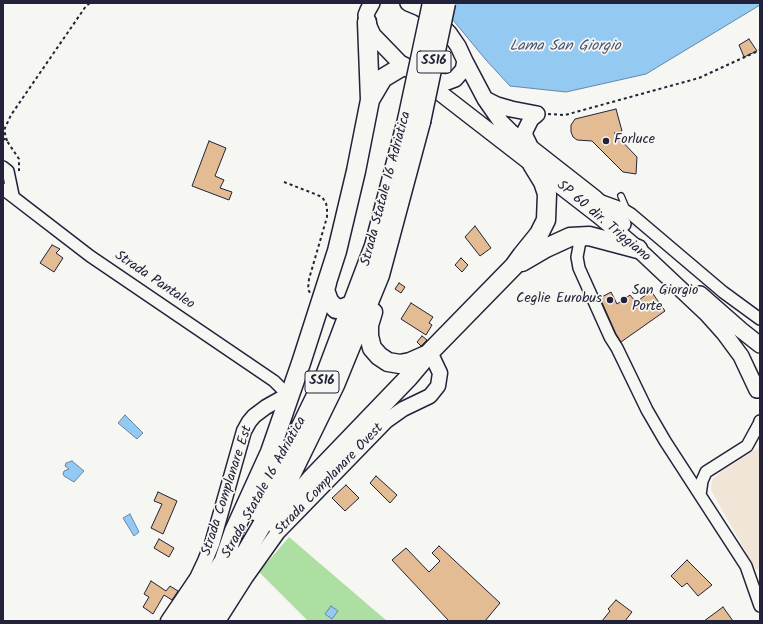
<!DOCTYPE html>
<html>
<head>
<meta charset="utf-8">
<style>
	body { margin:0 }
	#map { position:relative; width:763px; height:624px; overflow:hidden; background:#f6f6f2; font-family:Kalam,sans-serif }
	canvas { display:block }
	.frame { position:absolute; inset:0; border:4px solid #22223b; pointer-events:none }
</style>
</head>
<body>
<div id="map">
<canvas width="763" height="624"></canvas>
<div class="frame"></div>
</div>
<script>
const c = document.querySelector('canvas').getContext('2d');
c.lineJoin = 'round';
function fill(path, color) { c.fillStyle = color; c.fill(path, 'evenodd'); }
const poly = rows => new Path2D(rows.map(r => 'M' + r).join(''));
function strokePath(path, color, width, dash) { c.strokeStyle = color; c.lineWidth = width; c.lineCap = dash ? 'butt' : 'round'; c.setLineDash(dash || []); c.stroke(path); }
function drawText(font, color, halo, rows, align = 'center') {
  c.font = font + ' Kalam,sans-serif'; c.lineWidth = 3.5; c.setLineDash([]); c.textBaseline = 'middle'; c.strokeStyle = halo; c.fillStyle = color; for (const [text, x, y, turn = 0] of rows) {
    c.save(); c.translate(x, y); c.rotate((+turn || 0) * Math.PI / 180); c.textAlign = isNaN(turn) ? turn : align; if (halo) c.strokeText(text, 0, 0); c.fillText(text, 0, 0); c.restore();
  }
}
const built = poly([
	[760,447,760,568,756,570,711,490,712,480,723,470]
]);
const green = poly([
	[289,537,387,621,308,621,259,572]
]);
const water = poly([
	[428,3,760,3,760,5,646,74,566,92,510,86,486,60,453,20,428,3],
	[125,415,143,433,137,439,118,423,125,415],
	[72,461,84,471,74,482,64,476,63,474,64,471,69,469,65,466,66,463,72,461],
	[130,514,139,532,134,536,123,518,130,514],
	[331,606,338,611,332,619,325,614,331,606]
]);
const building = poly([
	[749,39,757,51,744,57,739,45,749,39],
	[616,109,622,131,614,133,637,157,636,174,623,172,592,141,577,140,573,137,571,132,571,125,575,119,616,109],
	[209,141,226,148,215,176,224,180,220,188,232,192,229,200,192,186,209,141],
	[475,226,491,248,480,256,465,237,475,226],
	[52,245,60,249,56,253,63,258,54,272,40,263,52,245],
	[461,258,468,265,462,272,455,265,461,258],
	[399,283,405,287,401,293,395,289,399,283],
	[651,291,665,311,621,342,616,334,600,298,611,292,617,304,630,295,635,301,638,299,639,300,651,291],
	[411,303,433,317,429,323,432,325,426,335,401,319,411,303],
	[422,336,427,340,421,346,417,342,422,336],
	[376,476,397,495,390,503,370,483,376,476],
	[346,485,359,498,345,511,332,498,346,485],
	[158,492,177,501,163,534,151,528,162,504,154,501,158,492],
	[159,539,174,548,169,557,154,548,159,539],
	[439,546,500,603,485,621,449,621,392,560,406,548,429,572,440,561,432,553,439,546],
	[687,560,712,585,698,596,687,583,682,587,671,576,687,560],
	[151,581,166,591,170,586,178,591,172,600,164,595,153,614,143,607,149,597,144,594,151,581],
	[616,600,632,612,625,621,602,621,610,611,608,609,616,600],
	[723,607,733,621,704,621,715,613,723,607]
]);
const path = poly([
	[548,114,565,115,699,78,760,50],
	[3,138,7,141,19,159,19,171],
	[7,141,4,130,11,115,86,6,90,3],
	[284,182,315,194,322,197,326,203,327,209,327,217,309,279,308,289,310,293]
]);
const service = poly([
	[621,196,627,210]
]);
const minor = poly([
	[3,167,8,171,13,195],
	[3,189,90,256,274,381,289,396],
	[599,200,621,208,631,214,723,292,760,319],
	[581,236,577,257,579,268,610,337,617,348,647,410,665,441,746,566,760,606],
	[700,495,702,481,706,472,747,446,759,424,760,421]
]);
const tertiary = poly([
	[168,621,197,578,205,561,212,544,244,431,249,422,254,416,266,407,282,398,289,396],
	[218,621,246,577,278,532,386,421,403,409,430,396,438,386,440,373,430,352]
]);
const secondary = poly([
	[372,3,368,10,366,15,367,22,373,35,403,66,423,78,437,81,447,82,455,79,463,70,465,61,458,46,449,33,434,18,420,8,408,3],
	[465,61,485,99,501,122,512,133,595,198,623,224],
	[423,78,435,89,599,216,638,249,707,314,724,333,741,356,757,390],
	[485,99,497,105,511,109,537,114],
	[530,146,525,136,525,131,531,119,537,114],
	[700,294,741,330,760,345]
]);
const trunk = poly([
	[370,100,383,78,403,66],
	[522,262,546,248,570,237,589,236,638,249],
	[327,283,325,290,329,301,336,309,343,308,353,304],
	[373,312,369,325,369,336,372,348,379,356,388,362,400,364,410,362,426,355],
	[255,511,292,445,323,381,374,246,407,120],
	[274,523,311,479,409,377,430,352,514,266,522,255,539,234,546,220,547,194,543,182,532,164],
	[224,560,234,531,270,452,301,363,337,251,356,171,370,100,367,22],
	[185,621,230,551],
	[202,621,238,566,290,477,335,385,380,275,421,122]
]);
const trunkBridge = poly([
	[407,120,432,3],
	[421,122,446,3]
]);
const markers = [
	[606,141,4,"#22223b"],
	[610,300,4,"#22223b"],
	[624,300,4,"#22223b"]
];
const shields = [
	[434,62,34],
	[322,382,34]
];
const shieldNames = [
	["SS16",434,62],
	["SS16",322,382]
];
const poiNames = [
	["Forluce",614,141],
	["San Giorgio",632,292],
	["Porte",632,308],
	["Ceglie Eurobus",602,300,"right"]
];
const streetNames = [
	["Strada Statale 16 Adriatica",387,189,-75],
	["SP 60 dir. Triggiano",603,222,40],
	["Strada Pantaleo",154,281,34],
	["Strada Complanare Ovest",330,480,-46],
	["Strada Statale 16 Adriatica",265,488,-61],
	["Strada Complanare Est",228,491,-72]
];
const waterNames = [
	["Lama San Giorgio",565,47]
];
fill(built, '#f0e5d6');
fill(green, '#acdfa1');
fill(water, '#94c9f2');
strokePath(water, '#6686a9', 1);
fill(building, '#e3bc94');
strokePath(building, '#22223b', 1);
strokePath(service, '#22223b', 8);
strokePath(minor, '#22223b', 14);
strokePath(tertiary, '#22223b', 17);
strokePath(secondary, '#22223b', 18);
strokePath(trunk, '#22223b', 21);
strokePath(path, '#22223b', 2, [3, 3]);
strokePath(service, '#f6f6f2', 5.5);
strokePath(minor, '#f6f6f2', 11);
strokePath(tertiary, '#f6f6f2', 14);
strokePath(secondary, '#f6f6f2', 15);
strokePath(trunk, '#f6f6f2', 18);
strokePath(trunkBridge, '#22223b', 21, []);
strokePath(trunkBridge, '#f6f6f2', 18);
for (const [x, y, r, color] of markers) { const dot = new Path2D(); dot.arc(x, y, r, 0, 2 * Math.PI); c.fillStyle = color; c.fill(dot); strokePath(dot, '#f6f6f2', 1.5); }
for (const [x, y, w] of shields) { const box = new Path2D(); box.roundRect(x - w / 2, y - 11, w, 22, 3); c.fillStyle = '#f6f6f2'; c.fill(box); strokePath(box, '#22223b', 1); }
drawText('bold 13px', '#22223b', null, shieldNames);
drawText('14px', '#22223b', '#f6f6f2', poiNames, 'left');
drawText('14px', '#22223b', '#f6f6f2', streetNames);
drawText('italic 15px', '#445472', '#f6f6f2', waterNames);
</script>
</body>
</html>
